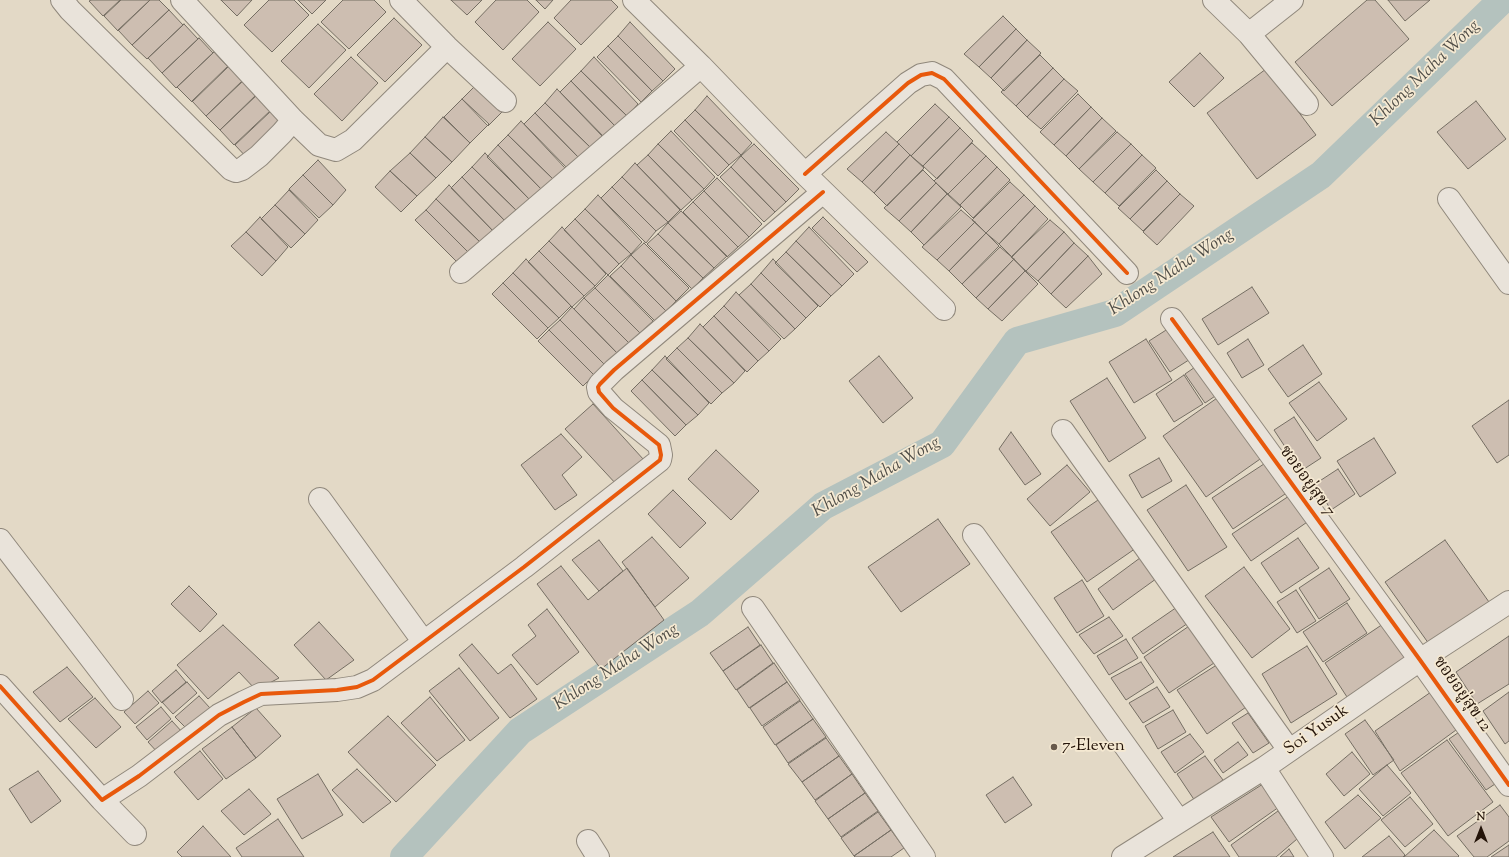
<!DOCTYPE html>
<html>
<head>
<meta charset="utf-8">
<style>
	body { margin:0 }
	#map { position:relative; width:1509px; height:857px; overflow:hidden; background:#e3d9c6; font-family:"Sorts Mill Goudy",serif }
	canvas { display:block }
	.north { position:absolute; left:1461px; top:809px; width:40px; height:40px; -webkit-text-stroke:3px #f5e9d2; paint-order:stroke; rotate:0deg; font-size:11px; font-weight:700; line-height:16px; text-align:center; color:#241409 }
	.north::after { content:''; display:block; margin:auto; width:14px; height:18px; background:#241409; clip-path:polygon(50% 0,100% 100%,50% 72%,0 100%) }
</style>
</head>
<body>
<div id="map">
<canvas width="1509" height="857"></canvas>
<div class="north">N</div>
</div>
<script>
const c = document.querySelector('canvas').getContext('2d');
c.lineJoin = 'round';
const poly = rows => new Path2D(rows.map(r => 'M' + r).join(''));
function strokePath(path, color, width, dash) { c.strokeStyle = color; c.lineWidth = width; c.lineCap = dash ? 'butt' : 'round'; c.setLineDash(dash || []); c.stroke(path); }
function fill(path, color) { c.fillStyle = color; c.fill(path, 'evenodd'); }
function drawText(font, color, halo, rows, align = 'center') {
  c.font = font + ' "Sorts Mill Goudy","Noto Serif Thai",serif'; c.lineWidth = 3.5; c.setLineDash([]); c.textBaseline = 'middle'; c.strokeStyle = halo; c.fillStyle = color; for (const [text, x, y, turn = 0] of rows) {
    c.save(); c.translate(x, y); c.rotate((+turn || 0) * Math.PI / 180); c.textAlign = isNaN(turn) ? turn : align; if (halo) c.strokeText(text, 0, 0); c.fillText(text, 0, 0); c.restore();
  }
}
const canal = poly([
	[404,857,520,731,700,613,823,506,942,444,1017,341,1115,313,1321,175,1502,0]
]);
const building = poly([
	[91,0,120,0,103,16,89,1,91,0],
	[121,0,150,0,118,31,104,16,121,0],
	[150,0,159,0,169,10,132,45,118,30,150,0],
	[221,0,252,0,237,16,221,0],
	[269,0,294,0,309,15,272,52,244,25,269,0],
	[298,0,326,0,312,14,298,0],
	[343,0,374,0,386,12,349,49,321,22,343,0],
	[451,0,482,0,467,15,451,0],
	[496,0,527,0,539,12,503,50,475,22,496,0],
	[536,0,553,0,545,9,536,0],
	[571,0,611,0,618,7,581,45,554,18,571,0],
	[1367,0,1375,0,1409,39,1332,106,1295,62,1367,0],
	[1388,0,1430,0,1405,21,1388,0],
	[169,10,183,25,147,59,132,45,169,10],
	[1003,16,1016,29,979,67,964,54,1003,16],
	[394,18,422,45,385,82,357,55,394,18],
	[548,22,576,49,540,86,512,59,548,22],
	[630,22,675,69,663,81,618,36,630,22],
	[184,24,198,39,162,73,148,58,184,24],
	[318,24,346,50,309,88,281,61,318,24],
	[1016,29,1027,40,991,78,979,67,1016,29],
	[618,36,663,81,652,91,608,46,618,36],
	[199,38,213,53,176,88,162,73,199,38],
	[1027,40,1041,53,1004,91,991,78,1027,40],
	[608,46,652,91,641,102,597,57,608,46],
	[214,52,228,67,192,102,177,87,214,52],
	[1200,53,1224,78,1194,107,1169,82,1200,53],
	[1040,55,1053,68,1016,106,1001,92,1040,55],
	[351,57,378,83,342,121,314,94,351,57],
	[594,57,638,104,627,116,581,71,594,57],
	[228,66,243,81,206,116,192,101,228,66],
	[1053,68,1064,79,1027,117,1016,106,1053,68],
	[1266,69,1316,135,1257,179,1207,113,1266,69],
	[581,71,627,116,615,126,571,81,581,71],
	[1064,79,1078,91,1041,129,1027,117,1064,79],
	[242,81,256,95,220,130,206,116,242,81],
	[480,81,507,107,488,126,462,99,480,81],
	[571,81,615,126,604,137,560,92,571,81],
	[557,89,602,136,591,148,545,103,557,89],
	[1078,94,1091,107,1054,145,1040,132,1078,94],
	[257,95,271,110,234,145,220,130,257,95],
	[707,96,752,143,741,155,695,110,707,96],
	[462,99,489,124,470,143,444,117,462,99],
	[1476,101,1506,139,1468,169,1437,132,1476,101],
	[545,103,591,148,579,158,535,113,545,103],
	[935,104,949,117,911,156,897,142,935,104],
	[1091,107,1102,118,1066,156,1054,145,1091,107],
	[695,110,741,155,729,165,685,120,695,110],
	[271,111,285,125,249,160,235,145,271,111],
	[535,113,579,158,568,169,524,124,535,113],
	[443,117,470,143,452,162,425,137,443,117],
	[949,117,960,128,923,166,911,156,949,117],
	[1102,118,1116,131,1079,169,1066,156,1102,118],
	[685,120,729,165,718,176,674,131,685,120],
	[521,121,565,168,554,180,508,135,521,121],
	[960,128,973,141,937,179,923,166,960,128],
	[671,131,715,177,704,189,658,144,671,131],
	[886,132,899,144,862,182,847,169,886,132],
	[1117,132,1131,144,1093,182,1079,169,1117,132],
	[508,135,554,180,542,190,498,145,508,135],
	[425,137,452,162,436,178,410,153,425,137],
	[972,143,986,156,948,194,934,181,972,143],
	[658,144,704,189,692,200,648,155,658,144],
	[754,144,799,189,786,202,741,156,754,144],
	[899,144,910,155,874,193,862,182,899,144],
	[1131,144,1142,155,1105,193,1093,182,1131,144],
	[498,145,542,190,531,201,487,157,498,145],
	[410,153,436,178,417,196,390,171,410,153],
	[485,153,530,200,518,212,472,167,485,153],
	[648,155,692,200,681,210,637,165,648,155],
	[910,155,924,168,887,206,874,193,910,155],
	[1142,155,1156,168,1119,206,1105,193,1142,155],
	[741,156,786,202,775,212,731,167,741,156],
	[986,156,997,167,960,205,948,194,986,156],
	[318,160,346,190,333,205,303,175,318,160],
	[635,163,680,210,668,222,622,177,635,163],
	[472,167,518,212,506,222,462,177,472,167],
	[731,167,775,212,764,222,720,177,731,167],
	[997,167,1010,180,973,218,960,205,997,167],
	[923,170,936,183,899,221,884,208,923,170],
	[1156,170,1167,181,1130,219,1118,208,1156,170],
	[390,171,417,196,401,212,375,187,390,171],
	[303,175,333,205,319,218,289,189,303,175],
	[462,177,506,222,495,233,451,188,462,177],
	[622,177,668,222,656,231,612,187,622,177],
	[717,178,762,224,749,237,704,191,717,178],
	[1167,181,1180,194,1143,231,1130,219,1167,181],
	[1010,182,1024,195,986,233,972,220,1010,182],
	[936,183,947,194,911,232,899,221,936,183],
	[449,185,494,232,482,244,436,199,449,185],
	[612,187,656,231,646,243,601,198,612,187],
	[289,190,318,220,305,234,275,205,289,190],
	[704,191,749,237,738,247,693,202,704,191],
	[947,194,961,207,924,245,911,232,947,194],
	[1180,194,1194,206,1157,245,1143,232,1180,194],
	[598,195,642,242,631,254,585,209,598,195],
	[1024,195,1035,206,999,244,986,233,1024,195],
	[436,199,482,244,471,255,426,210,436,199],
	[693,202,738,247,727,257,683,212,693,202],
	[275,205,305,234,291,248,261,219,275,205],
	[1035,206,1048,219,1012,257,999,244,1035,206],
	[585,209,631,254,619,264,575,219,585,209],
	[426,210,471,255,460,265,415,220,426,210],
	[961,210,975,222,937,260,922,247,961,210],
	[681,211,727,256,714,268,668,223,681,211],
	[260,217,288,247,276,261,246,232,260,217],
	[823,217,868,262,857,272,812,228,823,217],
	[575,219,619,264,608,275,564,230,575,219],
	[1050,220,1064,232,1026,271,1011,257,1050,220],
	[975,222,986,233,949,271,937,260,975,222],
	[668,223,714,268,703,278,658,234,668,223],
	[562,227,606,274,595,286,549,241,562,227],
	[809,227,854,274,842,286,796,241,809,227],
	[246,232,276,261,262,276,231,246,246,232],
	[1064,232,1074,243,1038,281,1026,271,1064,232],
	[986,233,999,246,962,284,949,271,986,233],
	[658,234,703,278,692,289,647,244,658,234],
	[549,241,595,286,584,296,539,251,549,241],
	[796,241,842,286,831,296,786,252,796,241],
	[644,243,689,288,676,301,631,255,644,243],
	[1074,243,1088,256,1051,294,1038,281,1074,243],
	[1000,247,1014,259,976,298,962,284,1000,247],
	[539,251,584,296,572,307,528,262,539,251],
	[786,252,831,296,820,307,775,263,786,252],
	[631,255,676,301,666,311,621,266,631,255],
	[1088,256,1102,274,1066,308,1051,294,1088,256],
	[526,259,571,306,559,318,513,273,526,259],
	[773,259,818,306,806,318,761,273,773,259],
	[1014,259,1025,271,988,309,976,298,1014,259],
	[621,266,666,311,655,321,610,276,621,266],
	[1025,271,1038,284,1002,321,988,309,1025,271],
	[513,273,559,318,548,328,503,283,513,273],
	[761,273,806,318,795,329,751,284,761,273],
	[608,275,653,321,640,333,595,288,608,275],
	[503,283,548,328,537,339,492,294,503,283],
	[751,284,795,329,784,339,739,295,751,284],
	[1252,287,1269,313,1218,345,1202,319,1252,287],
	[595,288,640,333,629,343,584,298,595,288],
	[736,292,781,339,769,351,724,306,736,292],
	[584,298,629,343,618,354,574,309,584,298],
	[724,306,769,351,758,361,714,316,724,306],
	[572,307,617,353,605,365,560,320,572,307],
	[714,316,758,361,747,372,703,327,714,316],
	[560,320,605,365,594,375,549,330,560,320],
	[700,324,745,371,734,383,688,338,700,324],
	[1174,325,1195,356,1170,372,1149,341,1174,325],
	[549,330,594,375,583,386,538,341,549,330],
	[688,338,734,383,722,393,677,348,688,338],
	[1146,339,1172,380,1134,403,1109,362,1146,339],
	[1248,339,1264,365,1242,378,1227,353,1248,339],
	[1303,345,1322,374,1288,397,1268,369,1303,345],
	[677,348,722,393,711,404,666,359,677,348],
	[665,356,709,403,698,415,652,370,665,356],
	[879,356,913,398,883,423,849,381,879,356],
	[1201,363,1221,392,1205,403,1185,374,1201,363],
	[652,370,698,415,686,425,642,380,652,370],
	[1184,375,1203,404,1174,422,1156,394,1184,375],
	[1107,378,1146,438,1109,462,1070,401,1107,378],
	[642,380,686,425,675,436,631,391,642,380],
	[1319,382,1347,419,1317,441,1289,403,1319,382],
	[1220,396,1263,457,1206,497,1163,436,1220,396],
	[1509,400,1509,455,1497,463,1472,426,1509,400],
	[593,404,644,460,617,485,565,429,593,404],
	[1294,417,1321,458,1301,471,1274,430,1294,417],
	[1011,432,1041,474,1025,485,999,449,1011,432],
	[561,434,582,457,562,475,577,495,555,510,521,465,561,434],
	[1374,438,1396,473,1360,497,1337,461,1374,438],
	[716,450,759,491,731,520,688,479,716,450],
	[1159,458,1172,481,1142,498,1129,475,1159,458],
	[1270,460,1291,490,1233,529,1212,498,1270,460],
	[1067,465,1090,492,1050,526,1027,499,1067,465],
	[1338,469,1355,494,1331,510,1315,484,1338,469],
	[1186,485,1227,547,1188,571,1147,510,1186,485],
	[673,490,706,523,680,548,648,514,673,490],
	[1295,492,1313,518,1251,561,1232,534,1295,492],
	[1104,496,1139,546,1087,582,1051,532,1104,496],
	[938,519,970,564,901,612,868,567,938,519],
	[652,537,689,578,655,607,622,562,652,537],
	[1298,538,1319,568,1281,593,1261,563,1298,538],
	[599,540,623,571,599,591,572,560,599,540],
	[1445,540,1489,602,1429,644,1385,582,1445,540],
	[1144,555,1160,576,1113,610,1098,589,1144,555],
	[561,566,588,600,627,568,664,620,601,669,537,584,561,566],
	[1244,567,1290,629,1252,658,1205,596,1244,567],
	[1329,568,1350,599,1319,619,1299,588,1329,568],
	[1082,580,1104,616,1077,633,1054,598,1082,580],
	[189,586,217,614,200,632,171,604,189,586],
	[1296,590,1316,621,1297,633,1277,602,1296,590],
	[1347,603,1367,633,1323,662,1303,632,1347,603],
	[1180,605,1191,621,1143,654,1132,638,1180,605],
	[547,609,579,652,537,685,512,655,536,636,528,625,547,609],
	[1109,617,1123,636,1094,654,1079,635,1109,617],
	[319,622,354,660,326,680,294,645,319,622],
	[1195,622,1220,659,1169,693,1144,657,1195,622],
	[1386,622,1409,656,1347,697,1325,663,1386,622],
	[223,625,279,678,256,690,239,672,208,699,177,665,223,625],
	[748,627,760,645,723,671,710,653,748,627],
	[1509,636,1509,684,1477,704,1456,672,1509,636],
	[1126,639,1138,658,1109,675,1097,656,1126,639],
	[472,644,498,674,511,664,537,699,510,718,459,655,472,644],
	[761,645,773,663,736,690,723,671,761,645],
	[1307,646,1337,694,1291,723,1262,674,1307,646],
	[1223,661,1252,703,1207,734,1177,690,1223,661],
	[1141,662,1154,682,1126,700,1111,678,1141,662],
	[774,663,787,682,749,708,737,690,774,663],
	[67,667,93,697,60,722,33,692,67,667],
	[459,668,499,718,470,741,429,691,459,668],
	[176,670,186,682,162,703,152,691,176,670],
	[187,682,197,693,173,714,162,702,187,682],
	[787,682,800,700,762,726,750,708,787,682],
	[1157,687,1170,707,1143,723,1129,703,1157,687],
	[148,691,159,703,135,724,124,712,148,691],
	[1431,692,1456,730,1400,771,1375,731,1431,692],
	[1509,692,1509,741,1505,744,1483,711,1509,692],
	[199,696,210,708,186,728,175,717,199,696],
	[430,697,465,740,437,761,401,723,430,697],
	[95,698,121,727,96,748,68,719,95,698],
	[800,701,813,719,775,745,763,727,800,701],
	[161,707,171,719,147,740,136,727,161,707],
	[256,708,281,736,256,758,232,727,256,708],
	[1173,710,1186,732,1158,749,1145,726,1173,710],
	[1248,713,1269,743,1253,753,1232,723,1248,713],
	[388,716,436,765,396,802,348,752,388,716],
	[813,719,826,737,788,763,776,745,813,719],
	[1365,720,1394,760,1373,775,1345,734,1365,720],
	[172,721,183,733,159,754,148,742,172,721],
	[232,727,256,758,226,779,202,749,232,727],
	[1465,728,1501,780,1486,790,1449,739,1465,728],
	[1190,734,1204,752,1175,773,1161,752,1190,734],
	[826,738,839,756,802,782,788,764,826,738],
	[1447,740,1493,802,1448,836,1401,773,1447,740],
	[1238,742,1248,755,1223,773,1214,760,1238,742],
	[200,751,223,779,198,800,174,772,200,751],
	[1352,752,1370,774,1344,796,1326,774,1352,752],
	[839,756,852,774,815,800,802,782,839,756],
	[1205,756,1223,780,1195,801,1177,774,1205,756],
	[1387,765,1411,793,1383,816,1359,789,1387,765],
	[357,769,391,802,363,823,332,790,357,769],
	[38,771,61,801,31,823,9,789,38,771],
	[318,774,343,815,302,839,277,799,318,774],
	[852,774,865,793,828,819,815,801,852,774],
	[1013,777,1032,805,1005,823,986,795,1013,777],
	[1263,784,1279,807,1229,842,1211,817,1263,784],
	[249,789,271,814,244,835,221,811,249,789],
	[865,793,878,811,841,837,828,819,865,793],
	[1358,795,1381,818,1345,849,1325,822,1358,795],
	[1410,797,1433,824,1405,847,1381,820,1410,797],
	[1500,805,1509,817,1509,841,1487,857,1474,857,1457,836,1500,805],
	[1278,811,1297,839,1276,857,1239,857,1231,845,1278,811],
	[878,812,891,830,854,856,841,838,878,812],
	[278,819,304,857,242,857,236,848,278,819],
	[203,826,231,857,182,857,177,852,203,826],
	[891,830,904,848,891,857,855,857,854,856,891,830],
	[1434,830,1459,856,1458,857,1404,857,1434,830],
	[1213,832,1230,857,1173,857,1213,832],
	[1389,836,1405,855,1403,857,1362,857,1389,836],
	[1509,845,1509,857,1491,857,1509,845],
	[1289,849,1294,857,1280,857,1289,849]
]);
const minor = poly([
	[62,0,70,10,231,169,236,171,242,169,259,156,282,133,293,120],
	[182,0,293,120,319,145,336,150,353,140,447,47],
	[401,0,447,47,505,101],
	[634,0,701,66,805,174,944,309],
	[1214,0,1249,34,1292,0],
	[1249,34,1307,104],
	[805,174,908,83,921,75,932,73,944,79,1127,273],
	[1449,199,1509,283],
	[461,272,701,66],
	[1172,319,1420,660,1509,785],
	[1063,431,1289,750],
	[320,499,423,641],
	[974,535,1179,821],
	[0,540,122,699],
	[753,608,924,857],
	[0,686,102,800,139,776,219,715,244,702,261,694,337,690,357,687,373,680,524,567,660,460,661,455,659,445,613,408,599,392,598,387,600,384,614,370,823,192],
	[1264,768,1322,857],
	[102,800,135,834],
	[588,841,598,857],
	[1123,857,1264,768,1420,660,1509,602]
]);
const cycleway = poly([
	[805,174,908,83,921,75,932,73,944,79,1127,273],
	[1172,319,1420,660,1509,785],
	[0,686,102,800,139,776,219,715,244,702,261,694,337,690,357,687,373,680,524,567,660,460,661,455,659,445,613,408,599,392,598,387,600,384,614,370,823,192]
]);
const markers = [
	[1054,747,4,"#67594b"]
];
const streetNames = [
	["ซอยอยู่สุข 7",1306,482,54],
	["ซอยอยู่สุข 12",1461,695,55],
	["Soi Yusuk",1317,731,-35]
];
const poiNames = [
	["7-Eleven",1062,747]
];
const waterNames = [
	["Khlong Maha Wong",1426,74,-44],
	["Khlong Maha Wong",1172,273,-33],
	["Khlong Maha Wong",877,478,-30],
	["Khlong Maha Wong",617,668,-33]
];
strokePath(canal, '#b4c2be', 28);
fill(building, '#cdbeb1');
strokePath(building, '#756e63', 1);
strokePath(minor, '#90887c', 24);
strokePath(minor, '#e9e3da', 22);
strokePath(cycleway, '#e8590c', 4);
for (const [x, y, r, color] of markers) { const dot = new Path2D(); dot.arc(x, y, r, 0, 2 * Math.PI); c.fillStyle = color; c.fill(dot); strokePath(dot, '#f5e9d2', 1.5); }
drawText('17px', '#241409', '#f5e9d2', streetNames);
drawText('17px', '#241409', '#f5e9d2', poiNames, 'left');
drawText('italic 18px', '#4f4d47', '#f5e9d2', waterNames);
</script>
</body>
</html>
